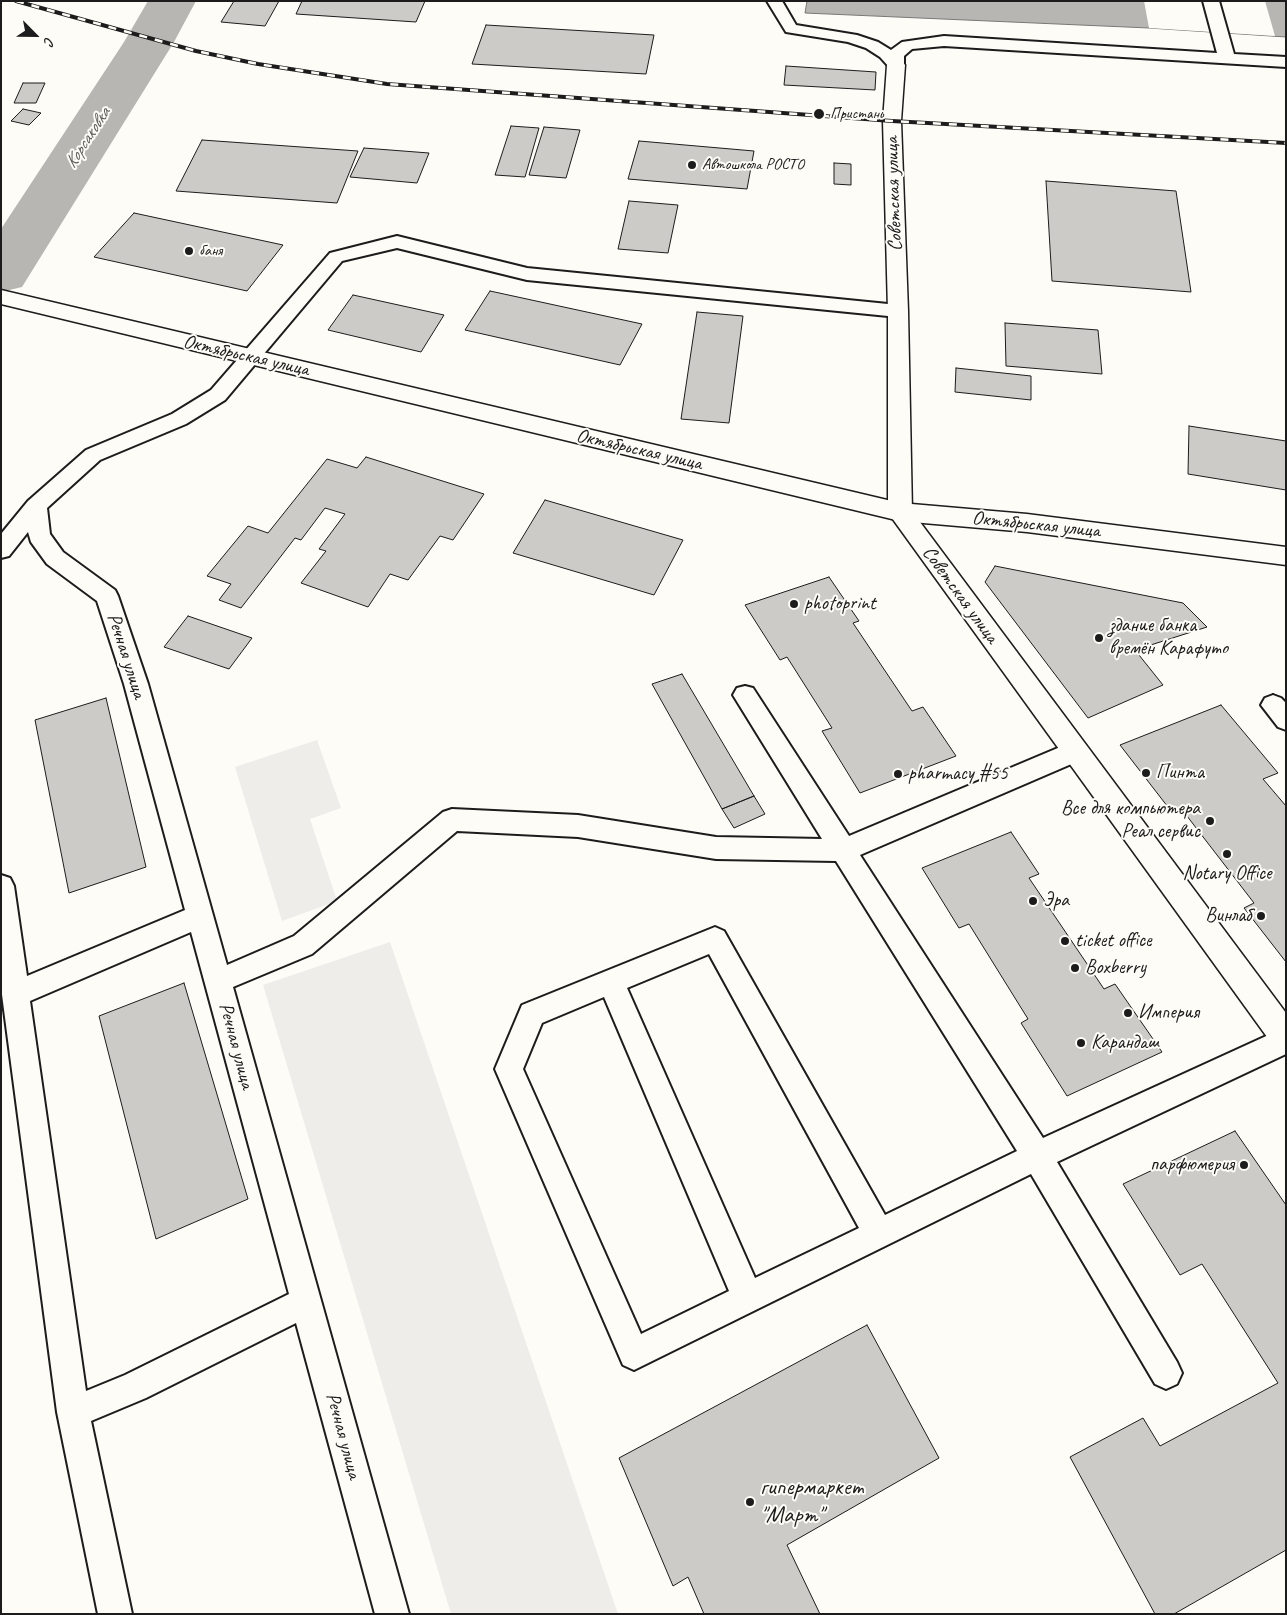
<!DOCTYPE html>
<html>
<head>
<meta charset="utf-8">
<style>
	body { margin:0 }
	#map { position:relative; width:1287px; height:1615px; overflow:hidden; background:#fdfcf7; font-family:Caveat,sans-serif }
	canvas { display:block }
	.frame { position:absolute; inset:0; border:2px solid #1c1c1c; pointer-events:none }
	.north { position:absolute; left:10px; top:10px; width:50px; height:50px; -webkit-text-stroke:4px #fdfcf7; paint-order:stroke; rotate:113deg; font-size:14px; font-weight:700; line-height:20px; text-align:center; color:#1c1c1c }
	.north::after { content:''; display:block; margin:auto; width:18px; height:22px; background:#1c1c1c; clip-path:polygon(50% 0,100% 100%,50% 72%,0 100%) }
</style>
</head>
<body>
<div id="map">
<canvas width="1287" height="1615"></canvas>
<div class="frame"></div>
<div class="north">С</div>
</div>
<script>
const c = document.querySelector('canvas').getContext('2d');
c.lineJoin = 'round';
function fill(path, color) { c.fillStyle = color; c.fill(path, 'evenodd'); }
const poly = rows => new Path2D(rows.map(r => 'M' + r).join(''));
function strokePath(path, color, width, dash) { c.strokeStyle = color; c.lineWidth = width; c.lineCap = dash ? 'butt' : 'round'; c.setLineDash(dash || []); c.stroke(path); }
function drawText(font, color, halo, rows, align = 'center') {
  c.font = font + ' Caveat,sans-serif'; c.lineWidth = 4; c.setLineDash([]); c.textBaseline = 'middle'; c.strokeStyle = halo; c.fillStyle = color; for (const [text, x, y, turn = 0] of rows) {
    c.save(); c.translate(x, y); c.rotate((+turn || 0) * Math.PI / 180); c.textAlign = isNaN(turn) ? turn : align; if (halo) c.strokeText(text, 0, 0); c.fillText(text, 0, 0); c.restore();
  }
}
const built = poly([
	[317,740,341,808,310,819,337,901,282,921,235,767],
	[390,942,618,1614,451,1614,263,985]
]);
const water = poly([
	[807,1,1286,1,1286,37,1149,28,805,13,807,1]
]);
const pier = poly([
	[1144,1,1265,1,1275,36,1149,28]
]);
const river = poly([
	[148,1,196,1,174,42,22,287,1,292,1,229,124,42,148,1]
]);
const building = poly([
	[234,1,279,1,265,26,221,22,234,1],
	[302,1,425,1,416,22,296,14,302,1],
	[486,25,654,35,646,74,472,64,486,25],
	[786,66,876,72,875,90,784,85,786,66],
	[23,83,45,83,36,103,14,103,23,83],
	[23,109,41,113,29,125,11,121,23,109],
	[511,126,539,128,525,177,495,175,511,126],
	[544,127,580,130,566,178,529,175,544,127],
	[202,140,358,151,337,203,176,191,202,140],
	[639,141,754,151,747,189,628,179,639,141],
	[364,148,429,153,417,183,350,177,364,148],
	[834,163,851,164,851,185,834,184,834,163],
	[1046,181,1176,191,1191,292,1052,281,1046,181],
	[629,201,678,205,668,253,618,249,629,201],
	[134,213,283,245,247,291,94,257,134,213],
	[490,291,642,324,620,365,465,330,490,291],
	[353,295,444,315,421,352,328,330,353,295],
	[697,312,743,316,729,423,681,419,697,312],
	[1005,323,1098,330,1102,374,1006,366,1005,323],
	[956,368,1031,376,1031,400,955,392,956,368],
	[1189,426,1286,441,1286,490,1188,474,1189,426],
	[366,457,484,494,453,540,440,536,408,580,390,574,368,607,301,583,326,551,319,549,345,514,325,508,301,540,295,538,241,608,219,600,231,584,207,576,248,526,268,533,327,459,357,468,366,457],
	[545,500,683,540,654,595,513,553,545,500],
	[995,566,1183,603,1207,627,1135,650,1163,685,1088,718,985,582,995,566],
	[829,577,859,621,853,623,912,711,923,707,956,756,860,793,822,731,832,728,787,657,780,660,745,605,829,577],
	[188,616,252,638,229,669,164,647,188,616],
	[682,674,754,796,722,809,652,684,682,674],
	[106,698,146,867,69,893,35,720,106,698],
	[1221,705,1278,773,1263,779,1286,806,1286,962,1244,908,1254,903,1180,807,1171,811,1120,745,1221,705],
	[754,796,765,814,734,828,722,809,754,796],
	[1011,832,1039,874,1029,878,1104,989,1115,984,1162,1052,1067,1096,1021,1023,1028,1019,969,924,959,928,922,868,1011,832],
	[184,983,248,1199,156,1239,99,1016,184,983],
	[1235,1131,1286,1205,1286,1550,1174,1614,1155,1614,1070,1457,1143,1418,1160,1446,1278,1383,1202,1264,1180,1275,1123,1184,1235,1131],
	[867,1325,939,1458,787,1545,820,1614,704,1614,688,1577,673,1586,619,1458,867,1325]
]);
const service = poly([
	[767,1,782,1,796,25,857,35,878,42,891,50,902,42,944,36,1217,53,1203,1,1219,1,1234,54,1286,57,1286,67,944,46,912,49,904,56,904,65,902,68,896,70,890,68,880,57,866,48,848,42,786,32,767,1],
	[397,236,527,268,898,305,905,307,907,311,905,315,898,317,527,280,397,248,342,261,225,400,186,424,100,460,47,508,50,534,63,552,115,590,118,596,148,684,227,965,294,936,443,812,452,809,578,815,716,837,822,839,733,695,737,688,745,686,753,688,849,836,1065,745,1074,742,1083,745,1086,752,1083,759,860,855,1043,1138,1286,1027,1286,1054,1057,1162,1177,1362,1182,1373,1177,1384,1166,1389,1155,1384,1031,1174,634,1370,623,1365,495,1069,522,1005,715,927,724,931,885,1215,1017,1151,836,861,716,859,578,837,457,831,312,954,233,987,409,1614,375,1614,296,1323,146,1398,91,1421,132,1614,98,1614,57,1412,1,987,1,875,10,878,14,886,27,976,185,910,124,684,97,601,47,564,31,542,28,532,9,556,1,558,1,534,28,501,86,450,172,414,211,390,330,253,397,236],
	[191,932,289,1294,125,1375,86,1391,30,1001,191,932],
	[709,954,859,1228,755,1278,627,988,709,954],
	[604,997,729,1291,641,1334,523,1069,542,1023,604,997],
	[1273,695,1281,698,1286,703,1286,730,1278,727,1261,705,1265,698,1273,695]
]);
const minor = poly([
	[896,60,902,61,905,65,901,121,908,311,912,512,908,518,900,521,892,518,888,512,888,311,883,121,887,65,890,61,896,60]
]);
const tertiary = poly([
	[900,503,908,506,1286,1013,1286,1052,1275,1048,892,518,888,512,892,506,900,503]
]);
const primary = poly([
	[1,290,900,503,1027,514,1286,547,1286,565,1027,532,900,521,1,304,1,290]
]);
const rail = poly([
	[16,1,196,51,258,64,387,84,892,121,1286,143]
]);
const markers = [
	[819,114,6,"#1c1c1c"],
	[692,165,5,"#1c1c1c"],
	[189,251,5,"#1c1c1c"],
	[794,604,5,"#1c1c1c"],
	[1099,638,5,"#1c1c1c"],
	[1146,773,5,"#1c1c1c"],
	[898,774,5,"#1c1c1c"],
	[1210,821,5,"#1c1c1c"],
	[1227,854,5,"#1c1c1c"],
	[1033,901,5,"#1c1c1c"],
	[1261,916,5,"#1c1c1c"],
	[1065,941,5,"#1c1c1c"],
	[1075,968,5,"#1c1c1c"],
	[1128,1013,5,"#1c1c1c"],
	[1081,1043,5,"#1c1c1c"],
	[1244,1165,5,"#1c1c1c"],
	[750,1502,5,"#1c1c1c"]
];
const farPoinames = [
	["Пристань",830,114],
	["Автошкола РОСТО",702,165],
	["баня",199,251]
];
const farWaternames = [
	["Корсаковка",88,138,-57]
];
const streetNames = [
	["Советская улица",894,194,-92],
	["Октябрьская улица",246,356,13],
	["Октябрьская улица",639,450,13],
	["Октябрьская улица",1036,525,6],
	["Советская улица",960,595,54],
	["Речная улица",126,656,72],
	["Речная улица",236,1046,75],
	["Речная улица",343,1436,75]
];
const poiNames = [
	["photoprint",804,604],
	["здание банка",1109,626],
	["времён Карафуто",1109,649],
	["Пинта",1156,773],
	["pharmacy #55",908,774],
	["Все для компьютера",1200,809,"right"],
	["Реал сервис",1200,832,"right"],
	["Notary Office",1227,874,"center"],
	["Эра",1043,901],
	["Винлаб",1251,916,"right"],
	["ticket office",1075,941],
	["Boxberry",1085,968],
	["Империя",1138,1013],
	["Карандаш",1091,1043],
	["парфюмерия",1234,1165,"right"]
];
const nearPoinames = [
	["гипермаркет",760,1488],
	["\"Март\"",760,1516]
];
fill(built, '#eeede9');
fill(water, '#b7b6b2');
strokePath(water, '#797876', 1);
fill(pier, '#fdfcf7');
fill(river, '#b7b6b2');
fill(building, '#cccbc8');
strokePath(building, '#1c1c1c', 1);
strokePath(service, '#1c1c1c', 4);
strokePath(minor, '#1c1c1c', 3);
strokePath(tertiary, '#1c1c1c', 3);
strokePath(primary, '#1c1c1c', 3);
fill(service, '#fdfcf7');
fill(minor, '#fdfcf7');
fill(tertiary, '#fdfcf7');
fill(primary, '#fdfcf7');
strokePath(rail, '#1c1c1c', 4);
strokePath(rail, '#fdfcf7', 2.5, [8]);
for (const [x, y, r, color] of markers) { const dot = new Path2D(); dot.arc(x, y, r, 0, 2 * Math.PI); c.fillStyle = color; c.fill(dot); strokePath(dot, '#fdfcf7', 2); }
drawText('16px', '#1c1c1c', '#fdfcf7', farPoinames, 'left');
drawText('italic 18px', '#5a5a58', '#fdfcf7', farWaternames);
drawText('20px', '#1c1c1c', '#fdfcf7', streetNames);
drawText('20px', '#1c1c1c', '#fdfcf7', poiNames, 'left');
drawText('24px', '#1c1c1c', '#fdfcf7', nearPoinames, 'left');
</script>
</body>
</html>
